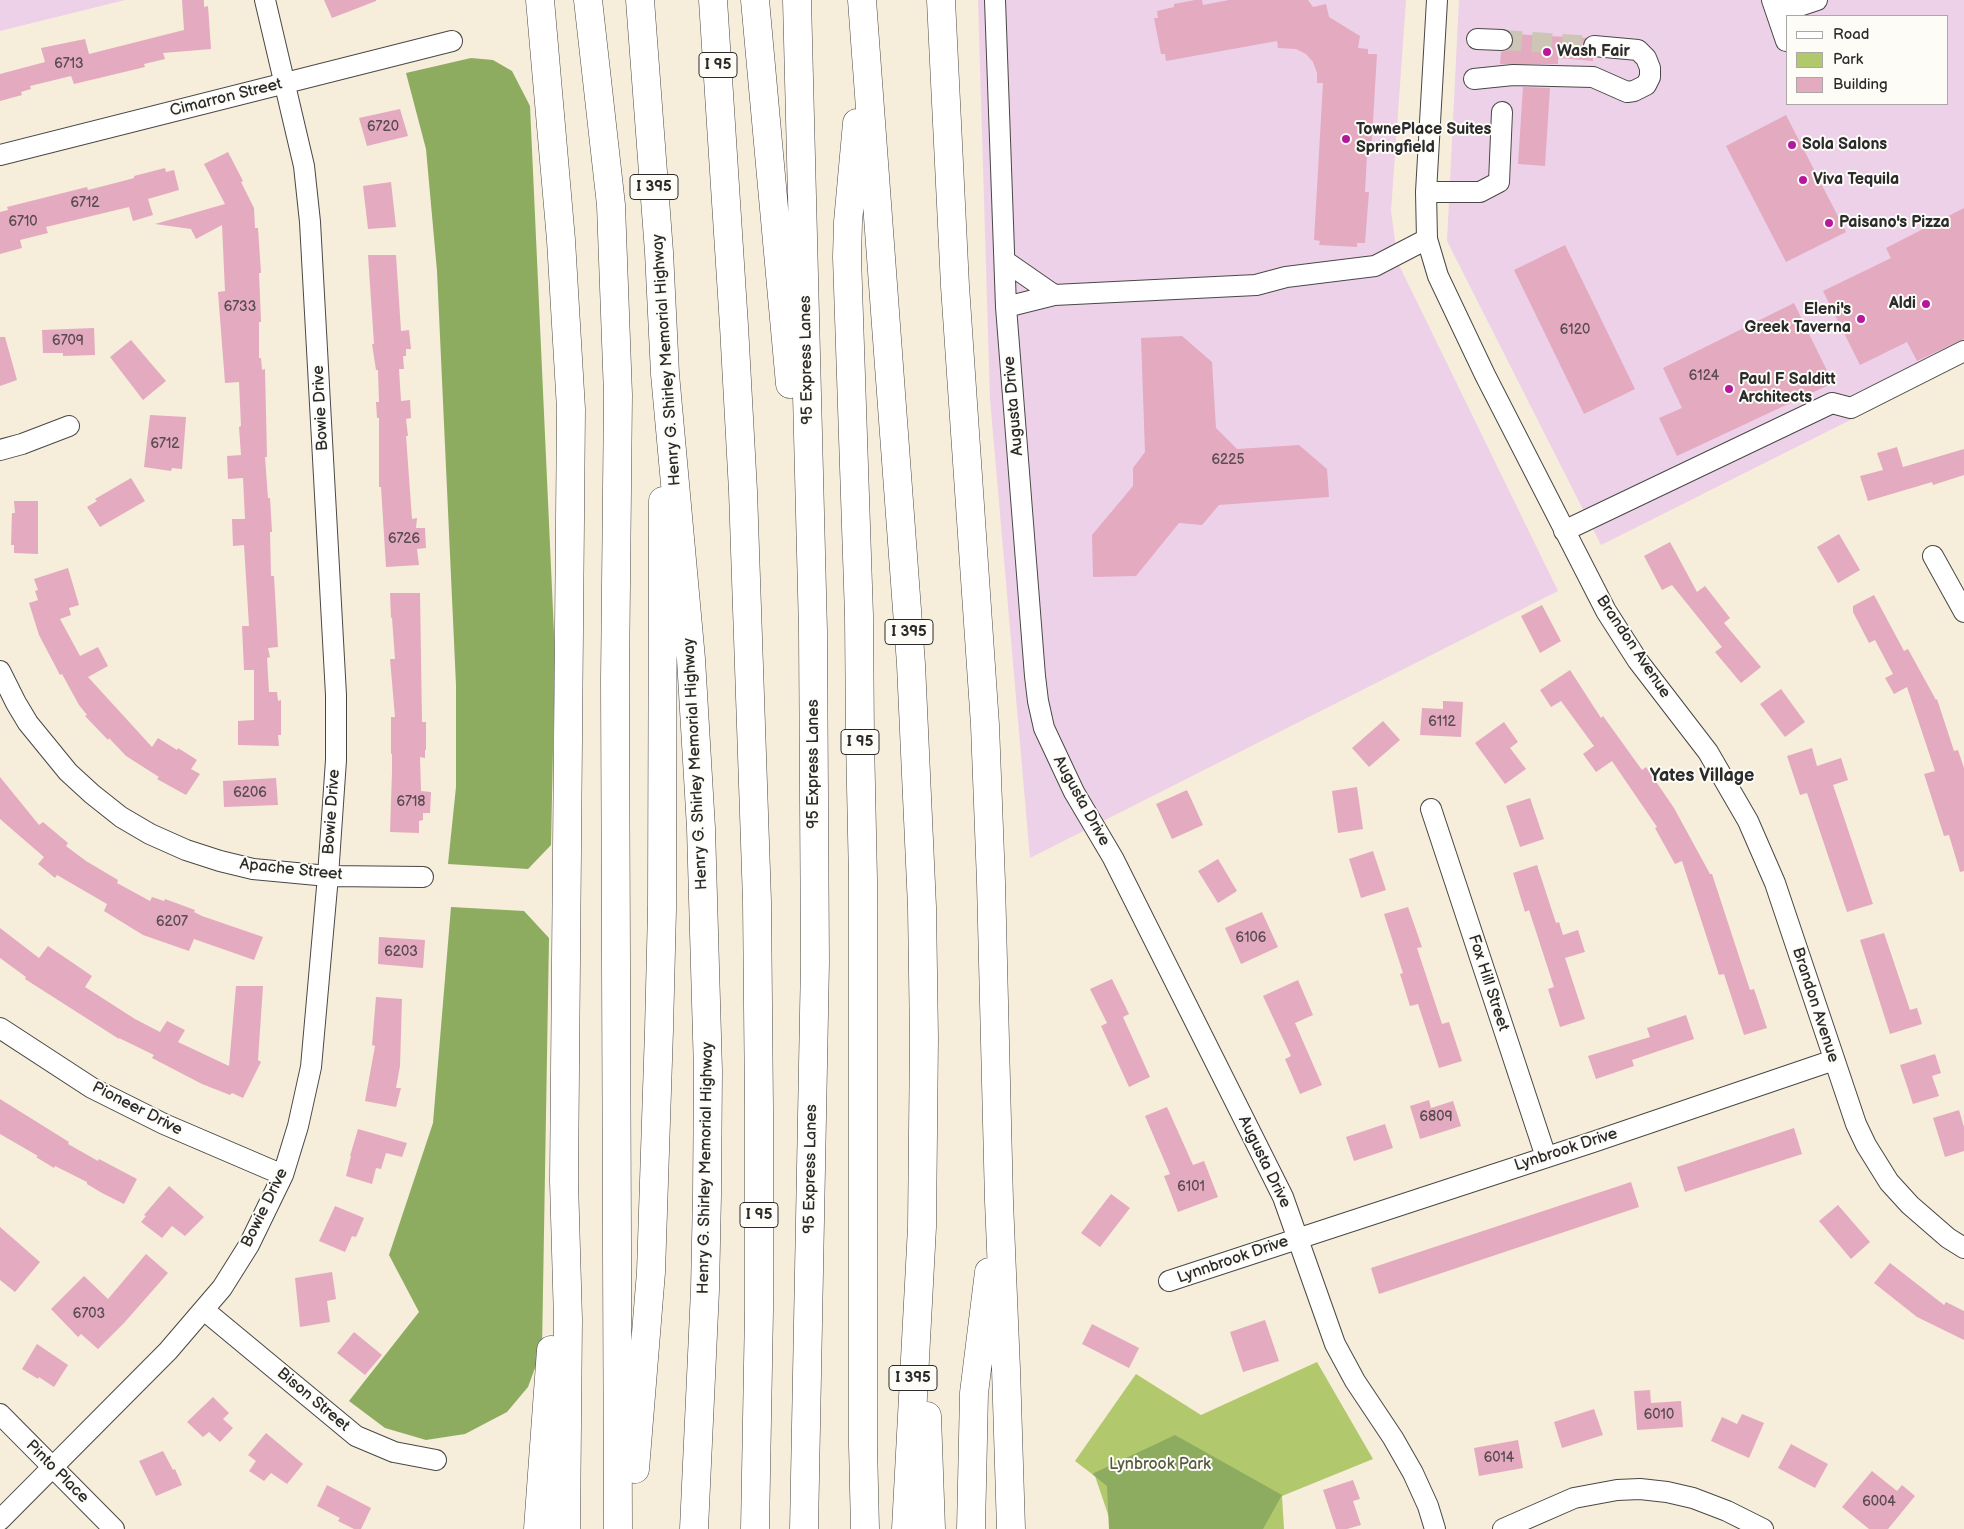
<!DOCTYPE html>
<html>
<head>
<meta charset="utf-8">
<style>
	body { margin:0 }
	#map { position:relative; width:1964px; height:1529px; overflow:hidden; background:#f6edda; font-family:"Balsamiq Sans",sans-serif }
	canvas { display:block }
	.legend { position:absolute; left:1786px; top:15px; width:162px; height:90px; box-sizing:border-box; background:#fdfcf7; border:1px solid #a9a8a5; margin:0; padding:6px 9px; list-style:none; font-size:15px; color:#2b2b2b }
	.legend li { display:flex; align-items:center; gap:10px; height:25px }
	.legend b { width:25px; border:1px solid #a9a8a5 }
</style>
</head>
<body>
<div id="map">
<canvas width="1964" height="1529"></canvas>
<ul class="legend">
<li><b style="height:6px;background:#fff"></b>Road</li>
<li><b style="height:14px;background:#b2c86c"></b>Park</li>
<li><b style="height:14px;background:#e4aac0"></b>Building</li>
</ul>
</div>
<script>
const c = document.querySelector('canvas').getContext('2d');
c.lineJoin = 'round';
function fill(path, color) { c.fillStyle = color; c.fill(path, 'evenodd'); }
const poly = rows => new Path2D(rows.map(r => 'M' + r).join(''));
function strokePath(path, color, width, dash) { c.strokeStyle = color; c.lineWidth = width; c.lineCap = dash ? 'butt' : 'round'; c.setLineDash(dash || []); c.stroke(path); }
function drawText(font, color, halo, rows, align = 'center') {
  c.font = font + ' "Balsamiq Sans",sans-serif'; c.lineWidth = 4; c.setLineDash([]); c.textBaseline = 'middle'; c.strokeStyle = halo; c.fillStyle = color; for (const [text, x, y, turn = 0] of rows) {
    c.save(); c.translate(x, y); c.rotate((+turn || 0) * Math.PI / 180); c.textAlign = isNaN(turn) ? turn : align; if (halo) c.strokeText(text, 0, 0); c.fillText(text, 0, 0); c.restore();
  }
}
const built = poly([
	[0,0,125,0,0,31],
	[978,0,1406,0,1391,211,1398,263,1558,591,1030,858,990,399],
	[1459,0,1964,0,1964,363,1601,545,1447,241],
	[1788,16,1948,16,1948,104,1788,104]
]);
const green = poly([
	[1317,1362,1373,1459,1282,1496,1284,1529,1113,1529,1094,1473,1092,1474,1075,1461,1136,1374,1201,1415]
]);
const forest = poly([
	[471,58,493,60,512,71,530,106,555,655,551,845,528,869,448,864,456,787,456,685,437,271,426,149,406,73],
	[451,907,524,911,549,938,542,1349,528,1387,507,1412,465,1434,426,1440,385,1428,349,1401,419,1312,389,1255,433,1123],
	[1175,1435,1282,1495,1263,1529,1109,1529,1107,1486,1092,1474]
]);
const building = poly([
	[182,0,204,0,204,7,208,6,211,49,163,53,165,59,144,64,145,67,74,84,71,76,30,86,31,89,21,92,22,95,0,101,0,74,45,62,41,48,85,39,89,54,184,30],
	[324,0,376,0,376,1,332,18],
	[1195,0,1202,0,1203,5,1229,0,1308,0,1313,7,1326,4,1329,17,1360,36,1358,48,1368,49,1368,54,1377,54,1371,155,1367,155,1365,192,1369,192,1365,243,1357,243,1357,247,1319,245,1320,241,1314,240,1323,83,1317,83,1317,73,1313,62,1306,54,1296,49,1278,48,1277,41,1166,61,1165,54,1161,54,1154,18,1158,18,1157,11,1174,7,1174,4],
	[1512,34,1586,38,1582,44,1583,51,1588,56,1593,58,1593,61,1558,58,1558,64,1500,64,1501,52,1508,50,1512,46,1514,40],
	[1523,87,1550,88,1545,166,1518,164],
	[400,109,408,136,367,146,359,118],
	[1786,115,1846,232,1786,262,1726,146],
	[228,152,243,181,241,182,254,208,255,228,258,228,261,273,259,273,261,322,259,322,259,358,261,358,262,370,265,369,267,457,265,457,268,498,270,498,272,532,270,532,271,576,274,576,278,647,268,648,270,657,267,658,269,692,277,692,278,701,281,700,281,735,278,735,279,746,238,745,238,721,254,720,254,670,244,670,242,626,249,626,244,545,233,546,232,519,245,519,243,478,228,479,227,456,241,455,239,427,241,426,239,382,225,383,218,292,225,291,222,225,196,239,191,229,155,224,225,204,204,164],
	[165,168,166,172,174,170,179,190,148,199,153,215,133,221,129,207,46,227,48,233,20,240,22,248,0,254,0,212,8,210,7,207,87,187,88,190,123,181,134,178,134,176],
	[391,182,396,227,368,229,363,186],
	[1964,208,1964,339,1917,361,1907,342,1860,365,1823,291,1891,258,1886,248],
	[1565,245,1635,389,1584,414,1514,270],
	[368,255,396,255,401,331,409,330,411,349,406,349,406,356,403,356,404,369,399,369,401,401,410,400,411,418,406,419,408,436,406,436,412,519,417,518,416,528,425,528,426,548,417,549,419,565,386,567,381,487,379,487,379,418,377,418,376,402,379,402,378,370,376,370,372,344,374,344],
	[1794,303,1833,383,1677,456,1659,418,1682,408,1663,368],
	[94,328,95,355,63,356,63,353,43,353,42,330],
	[1182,336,1212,362,1216,428,1237,449,1299,445,1327,469,1329,497,1219,505,1202,525,1179,523,1136,576,1093,577,1092,535,1133,486,1133,468,1145,452,1141,338],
	[0,337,5,337,17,380,0,386],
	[131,340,166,381,143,400,110,357],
	[150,415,186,417,182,469,172,468,171,471,144,467],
	[1897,447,1903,467,1964,449,1964,475,1933,485,1932,482,1868,501,1860,476,1883,470,1877,453],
	[131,478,145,501,100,527,87,507,97,501,95,499],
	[14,501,38,501,38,554,14,553,14,545,11,545,12,513,15,513],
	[1839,534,1860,570,1838,583,1817,547],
	[1670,542,1697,592,1705,586,1730,618,1724,623,1761,667,1741,683,1715,652,1722,647,1672,585,1662,590,1644,556],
	[68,568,79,605,69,608,71,615,60,619,80,656,98,647,108,666,88,677,152,747,158,738,177,750,178,748,197,760,191,769,200,774,186,795,157,779,159,777,126,756,109,738,108,740,85,716,87,715,79,705,62,674,60,675,39,635,29,603,38,600,35,591,38,590,34,579],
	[390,593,420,593,422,722,426,722,426,750,425,750,425,758,420,757,421,791,431,792,430,813,423,813,423,820,419,821,419,833,390,832,392,772,392,754,391,754,391,717,395,717,390,659,395,659,392,618,391,618],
	[1874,595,1904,651,1908,649,1936,700,1937,699,1954,751,1958,750,1964,768,1964,871,1960,872,1949,835,1944,836,1924,774,1935,771,1907,687,1894,694,1885,678,1893,674,1875,640,1869,643,1853,612,1853,606],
	[1542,605,1561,641,1540,653,1521,616],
	[1570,670,1601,718,1603,716,1642,770,1646,767,1674,808,1710,874,1712,874,1750,990,1754,989,1767,1028,1744,1035,1724,974,1719,975,1682,861,1675,864,1655,828,1657,827,1612,761,1596,772,1583,754,1594,746,1561,701,1551,707,1540,690],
	[1781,689,1805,722,1785,737,1760,704],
	[1443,701,1463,702,1461,737,1420,735,1422,708,1443,709],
	[1383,721,1400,740,1369,767,1352,748],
	[1504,722,1518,742,1510,748,1526,769,1505,784,1475,743],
	[1812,748,1817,766,1841,758,1848,780,1833,785,1873,904,1847,912,1807,793,1800,795,1787,756],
	[0,777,39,825,43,822,68,843,66,846,86,861,118,880,117,883,150,901,152,897,164,901,165,899,195,910,194,912,202,916,263,937,254,960,194,939,189,951,143,935,104,911,107,904,57,875,55,878,38,864,44,857,0,819],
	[276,778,278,805,224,807,223,781],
	[1357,787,1363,829,1338,833,1332,791],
	[1187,790,1203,825,1172,839,1156,804],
	[1530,798,1544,839,1520,847,1506,806],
	[1373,851,1386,890,1361,898,1349,859],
	[1218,859,1237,891,1218,903,1198,871],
	[1537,865,1556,923,1559,922,1563,935,1578,930,1585,952,1565,958,1585,1019,1560,1027,1548,989,1554,987,1529,910,1525,912,1513,873],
	[1408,907,1422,947,1417,948,1442,1024,1449,1022,1462,1061,1439,1068,1418,1004,1410,1006,1400,974,1403,973,1384,914],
	[1262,912,1278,947,1241,964,1225,928],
	[0,928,39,958,48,946,92,976,85,987,135,1019,160,1032,167,1021,185,1030,178,1042,229,1066,236,986,263,986,258,1060,261,1062,243,1098,232,1093,230,1095,202,1084,152,1058,154,1055,119,1038,119,1039,25,979,26,977,0,958],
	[1884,933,1910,1010,1917,1008,1922,1024,1890,1034,1860,940],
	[379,937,425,940,423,968,378,964],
	[1112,979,1129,1014,1123,1017,1150,1077,1129,1087,1101,1026,1107,1023,1090,989],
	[1298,980,1313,1015,1295,1023,1322,1085,1300,1094,1285,1059,1291,1056,1263,996],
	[376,997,402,999,400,1066,396,1088,401,1088,396,1107,365,1101,375,1046,372,1045],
	[1686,1015,1694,1039,1632,1060,1634,1066,1596,1079,1588,1056,1650,1037,1647,1028],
	[1935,1054,1941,1073,1932,1076,1939,1096,1913,1104,1900,1065],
	[0,1099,69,1142,68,1144,98,1161,99,1159,137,1179,124,1204,102,1193,87,1184,87,1182,55,1166,54,1168,36,1157,38,1156,0,1134],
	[1429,1100,1431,1108,1453,1101,1461,1126,1420,1139,1410,1106],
	[1167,1107,1193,1165,1204,1161,1218,1197,1178,1212,1164,1176,1170,1174,1145,1116],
	[1959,1110,1964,1127,1964,1151,1945,1157,1933,1118],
	[1385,1124,1393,1148,1354,1161,1346,1137],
	[1794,1128,1802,1154,1685,1192,1677,1167],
	[358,1129,407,1143,402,1157,386,1153,381,1169,376,1168,372,1184,346,1176,351,1156,350,1156],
	[1631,1182,1639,1207,1379,1294,1371,1268],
	[169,1186,204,1217,185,1236,172,1226,162,1238,141,1222,146,1216,144,1215],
	[1111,1194,1130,1208,1100,1247,1081,1233],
	[1838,1205,1870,1242,1851,1259,1819,1221],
	[335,1206,364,1218,356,1237,352,1236,345,1252,319,1241],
	[0,1227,40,1262,15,1292,0,1280],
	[146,1254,168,1273,124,1323,98,1349,81,1334,78,1337,51,1309,84,1276,108,1299],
	[1890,1263,1944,1305,1946,1302,1964,1311,1964,1340,1917,1317,1874,1283],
	[332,1272,336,1299,327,1301,330,1322,300,1327,295,1278],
	[1265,1320,1279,1361,1243,1372,1230,1332],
	[1092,1324,1139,1348,1129,1368,1082,1344],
	[354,1332,382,1355,365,1375,337,1353],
	[37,1344,68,1365,54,1387,39,1377,38,1379,22,1369],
	[1650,1390,1651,1403,1681,1401,1683,1427,1637,1430,1634,1391],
	[213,1397,229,1413,223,1419,233,1428,220,1442,209,1432,203,1437,187,1422],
	[1594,1409,1603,1435,1562,1448,1554,1422],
	[1742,1414,1764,1423,1749,1458,1711,1441,1722,1417,1737,1424],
	[266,1433,303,1464,287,1484,271,1473,264,1481,249,1471,256,1461,248,1455],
	[1518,1440,1523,1468,1479,1476,1474,1448],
	[1791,1444,1828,1464,1815,1488,1778,1468],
	[163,1451,173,1470,175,1469,182,1485,156,1496,139,1461],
	[1872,1471,1897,1491,1902,1485,1915,1496,1888,1529,1869,1529,1842,1507],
	[1353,1480,1360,1499,1353,1501,1361,1525,1347,1529,1336,1529,1323,1490],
	[327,1485,371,1508,361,1529,354,1529,338,1521,340,1518,317,1506]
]);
const minorTunnel = poly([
	[1502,40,1594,46]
]);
const minor = poly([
	[995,0,1006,307,1035,676,1038,701,1044,728,1074,792,1113,858,1283,1197,1335,1344,1355,1381,1393,1438,1413,1473,1428,1506,1435,1529],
	[1437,0,1426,192,1427,239,1438,276,1485,375,1606,611,1638,661,1708,752,1748,821,1775,883,1856,1124,1866,1145,1889,1182,1910,1205,1948,1238,1964,1248],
	[1772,0,1786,41],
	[1778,0,1787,7,1793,8,1817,0],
	[1477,39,1502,40],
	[1474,79,1513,75,1593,77,1627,92,1634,91,1646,85,1650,77,1650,68,1646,58,1638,50,1594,46],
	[0,155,452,41],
	[1426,192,1480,192,1499,182,1502,112],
	[1005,261,1054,295],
	[1006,307,1054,295,1256,285,1286,277,1375,266,1427,239],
	[0,450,22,444,69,426],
	[1564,531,1832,403,1851,408,1964,351],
	[1933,556,1964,612],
	[0,671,16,703,28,723,68,772,92,794,121,817,150,834,186,850,220,861,253,869,328,876,423,877],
	[1431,809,1546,1157],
	[0,1028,92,1088,164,1124,283,1175],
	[1169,1281,1593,1142,1834,1060],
	[204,1310,356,1436,394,1452,436,1460],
	[0,1414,114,1529],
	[0,1520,168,1351,222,1288,249,1245,283,1175,298,1126,311,1067,328,876,336,760,336,695,310,222,304,166,265,0],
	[1503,1529,1574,1498,1617,1490,1640,1489,1667,1492,1693,1498,1727,1511,1763,1529]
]);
const highway = poly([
	[540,0,561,240,571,409,564,1181,568,1320,566,1529],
	[588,0,611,205,618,395,615,679,618,1529],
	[640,0,659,252,665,374,691,659,701,828,708,1071,707,1195,705,1290,694,1529],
	[713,0,734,326,743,491,757,901,759,1109,759,1310,755,1529],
	[755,0,790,384],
	[797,0,813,631,815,962,804,1529],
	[862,0,911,664,922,907,924,1038,922,1227,906,1529],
	[941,0,955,286,985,725,991,882,999,1201,1006,1369,1011,1529],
	[857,123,848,222,847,257,859,616,860,739,863,880,863,1445,865,1529],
	[927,1416,931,1529],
	[635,1469,651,1272,659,1030,662,909,663,501],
	[538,1529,551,1350],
	[971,1529,974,1393,989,1272]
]);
const markers = [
	[1547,52,5,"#b5179e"],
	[1346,139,5,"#b5179e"],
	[1792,145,5,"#b5179e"],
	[1803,180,5,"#b5179e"],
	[1829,223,5,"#b5179e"],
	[1926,304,5,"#b5179e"],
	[1861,319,5,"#b5179e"],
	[1729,389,5,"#b5179e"]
];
const numberNames = [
	["6713",69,64],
	["6720",383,127],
	["6712",85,203],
	["6710",23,222],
	["6733",240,307],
	["6120",1575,330],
	["6709",68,341],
	["6124",1704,376],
	["6712",165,444],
	["6225",1228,460],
	["6726",404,539],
	["6112",1442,722],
	["6206",250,793],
	["6718",411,802],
	["6207",172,922],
	["6106",1251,938],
	["6203",401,952],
	["6809",1436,1117],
	["6101",1191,1187],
	["6703",89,1314],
	["6010",1659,1415],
	["6014",1499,1458],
	["6004",1879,1502]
];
const shields = [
	[718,65,38],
	[654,187,48],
	[909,632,48],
	[860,742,38],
	[759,1215,38],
	[913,1378,48]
];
const shieldNames = [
	["I 95",718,65],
	["I 395",654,187],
	["I 395",909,632],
	["I 95",860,742],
	["I 95",759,1215],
	["I 395",913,1378]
];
const poiNames = [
	["Wash Fair",1557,52],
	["TownePlace Suites",1356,130],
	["Springfield",1356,148],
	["Sola Salons",1802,145],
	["Viva Tequila",1813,180],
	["Paisano's Pizza",1839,223],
	["Aldi",1916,304,"right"],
	["Eleni's",1851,310,"right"],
	["Greek Taverna",1851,328,"right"],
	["Paul F Salditt",1739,380],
	["Architects",1739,398]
];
const streetNames = [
	["Cimarron Street",226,98,-14],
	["Henry G. Shirley Memorial Highway",667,360,-94],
	["95 Express Lanes",807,360,-91],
	["Augusta Drive",1014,406,-95],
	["Bowie Drive",321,408,-93],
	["Brandon Avenue",1633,647,56],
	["Henry G. Shirley Memorial Highway",696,764,-93],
	["95 Express Lanes",814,764,-90],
	["Augusta Drive",1081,801,61],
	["Bowie Drive",332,812,-86],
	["Apache Street",291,870,6],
	["Fox Hill Street",1488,983,72],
	["Brandon Avenue",1815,1005,72],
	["Pioneer Drive",137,1109,27],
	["Lynbrook Drive",1566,1150,-18],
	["Augusta Drive",1264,1162,64],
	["Henry G. Shirley Memorial Highway",706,1168,-89],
	["95 Express Lanes",811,1169,-89],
	["Bowie Drive",265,1208,-64],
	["Lynnbrook Drive",1233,1260,-19],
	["Bison Street",313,1400,40],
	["Pinto Place",57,1472,45]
];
const parkNames = [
	["Lynbrook Park",1160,1465]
];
const neighbourhoodNames = [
	["Yates Village",1702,776]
];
fill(built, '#edd1e9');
fill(green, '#b2c86c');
fill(forest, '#8dac60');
fill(building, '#e4aac0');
strokePath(minorTunnel, '#cdc6b7', 20, [20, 10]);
strokePath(minor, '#494845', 22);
strokePath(highway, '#494845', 29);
strokePath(minor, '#fff', 20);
strokePath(highway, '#fff', 28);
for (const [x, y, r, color] of markers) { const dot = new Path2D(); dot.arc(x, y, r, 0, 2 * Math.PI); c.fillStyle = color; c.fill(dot); strokePath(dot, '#fdfcf7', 2); }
drawText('14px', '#594b50', null, numberNames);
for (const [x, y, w] of shields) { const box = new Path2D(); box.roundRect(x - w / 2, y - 12.5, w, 25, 4); c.fillStyle = '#fdfcf7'; c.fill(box); strokePath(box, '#2b2b2b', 1); }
drawText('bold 15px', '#2b2b2b', null, shieldNames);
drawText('bold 16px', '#2b2b2b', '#fdfcf7', poiNames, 'left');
drawText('16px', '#2b2b2b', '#fdfcf7', streetNames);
drawText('16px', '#545a3e', '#fdfcf7', parkNames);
drawText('bold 18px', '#2b2b2b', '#fdfcf7', neighbourhoodNames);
</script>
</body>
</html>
